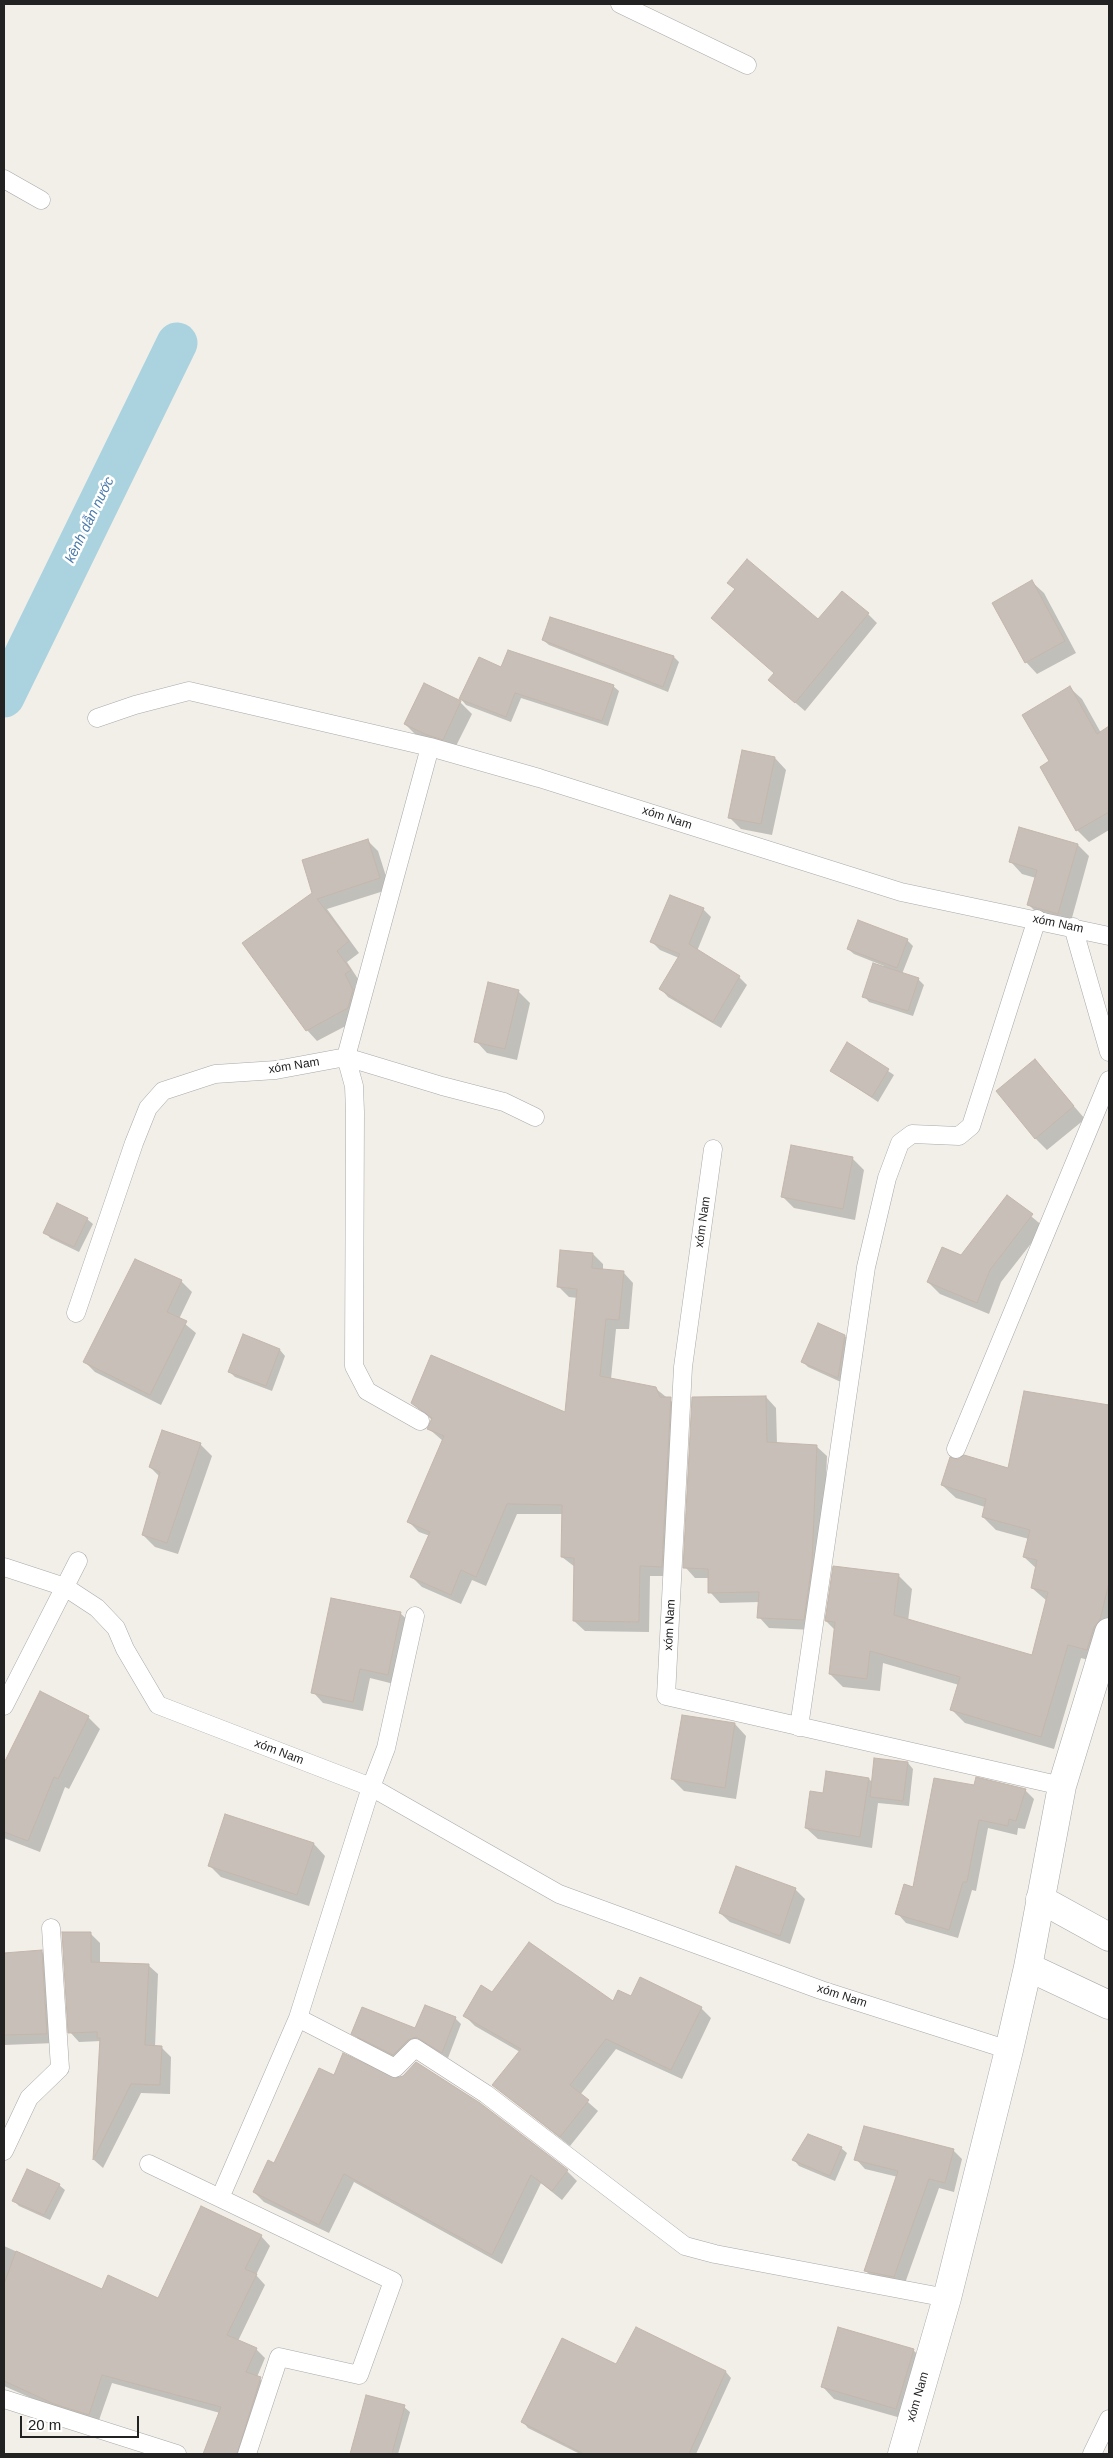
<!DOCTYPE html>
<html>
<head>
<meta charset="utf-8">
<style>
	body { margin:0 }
	#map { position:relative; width:1113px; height:2458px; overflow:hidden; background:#f2efe9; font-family:Arial,sans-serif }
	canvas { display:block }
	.frame { position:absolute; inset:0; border:5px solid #222; pointer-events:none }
	.scale { position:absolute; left:20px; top:2416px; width:119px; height:22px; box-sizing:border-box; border:2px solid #222; border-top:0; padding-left:6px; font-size:15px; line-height:18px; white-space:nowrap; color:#222; -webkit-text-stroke:4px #fff; paint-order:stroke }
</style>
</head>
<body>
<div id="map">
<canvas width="1113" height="2458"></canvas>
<div class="frame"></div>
<div class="scale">20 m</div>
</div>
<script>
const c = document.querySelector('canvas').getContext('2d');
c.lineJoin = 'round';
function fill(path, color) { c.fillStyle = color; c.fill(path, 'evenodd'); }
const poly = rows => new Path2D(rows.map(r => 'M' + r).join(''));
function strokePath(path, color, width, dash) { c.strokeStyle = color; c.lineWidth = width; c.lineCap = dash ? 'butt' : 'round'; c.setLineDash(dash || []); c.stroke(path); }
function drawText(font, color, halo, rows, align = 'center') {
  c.font = font + ' Arial,sans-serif'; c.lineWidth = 5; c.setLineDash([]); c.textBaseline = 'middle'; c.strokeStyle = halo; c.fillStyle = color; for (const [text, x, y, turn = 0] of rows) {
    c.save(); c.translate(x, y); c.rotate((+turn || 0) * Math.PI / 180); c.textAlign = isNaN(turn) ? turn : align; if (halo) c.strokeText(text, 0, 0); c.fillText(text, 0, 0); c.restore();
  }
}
const shadow = poly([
	[1032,582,1044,593,1076,653,1037,674,1026,662],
	[868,614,877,623,805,711,769,680,818,621],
	[543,640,674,657,679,662,668,692,549,645],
	[502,669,613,686,619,691,608,726,521,698,511,722,466,705,461,699],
	[1070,688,1082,699,1101,733,1109,728,1109,830,1089,842,1077,830,1041,767,1051,762],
	[460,702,472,714,454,750,417,736,405,724],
	[775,758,786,770,772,835,741,829,729,817],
	[367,840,378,851,390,889,327,909,359,953,347,962,360,982,355,986,363,1001,359,1019,317,1041,307,1030,313,893],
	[1078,845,1089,856,1070,925,1040,916,1029,905,1036,878,1022,874,1011,862],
	[703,909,711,917,697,951,739,977,747,985,721,1028,668,997,661,989,679,958,660,950,652,942],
	[907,940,913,946,902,974,918,979,924,985,913,1016,869,1002,864,996,884,966,854,954,848,949],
	[518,991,530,1003,517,1060,487,1053,476,1041],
	[848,1044,894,1075,878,1102,831,1071],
	[1035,1061,1085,1119,1047,1150,1036,1139],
	[852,1158,864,1170,855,1220,794,1208,783,1197],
	[1008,1197,1044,1227,1001,1282,989,1314,940,1294,928,1282,962,1256],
	[87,1219,93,1224,79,1252,50,1238,45,1232],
	[593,1254,603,1264,603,1270,623,1272,633,1283,629,1329,616,1329,611,1379,655,1388,681,1409,672,1576,650,1576,649,1632,585,1631,574,1621,575,1567,562,1557,563,1514,517,1514,486,1586,472,1580,461,1604,422,1587,412,1577,430,1536,419,1532,409,1522,443,1441,428,1428,432,1420,412,1403,566,1414,578,1298,569,1297,558,1286],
	[181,1281,192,1292,179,1319,196,1333,161,1405,95,1372,85,1362],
	[244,1336,280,1350,285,1356,272,1391,235,1377,230,1372],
	[845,1336,850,1342,843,1383,808,1367,802,1361],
	[1025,1392,1109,1406,1109,1638,1100,1663,1081,1658,1054,1749,965,1723,952,1710,959,1685,883,1663,880,1691,843,1687,830,1674,835,1630,826,1621,898,1575,912,1589,908,1621,1033,1657,1047,1601,1032,1588,1037,1569,1024,1557,1029,1539,996,1530,983,1517,985,1507,956,1498,942,1485,1009,1470],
	[766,1397,776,1408,777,1444,816,1446,827,1456,822,1575,814,1630,769,1628,759,1617,760,1602,720,1603,710,1592,709,1578,695,1578,685,1567],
	[163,1432,201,1445,212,1456,178,1554,155,1547,143,1535,160,1477,150,1467],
	[400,1613,411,1623,398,1685,370,1678,363,1711,323,1703,313,1692],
	[88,1717,100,1729,69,1789,65,1787,40,1852,4,1838,4,1766,6,1761],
	[735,1724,746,1736,736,1799,684,1791,672,1779],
	[908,1763,913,1769,909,1806,878,1803,872,1848,818,1839,806,1828,824,1794,869,1779,873,1783],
	[974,1787,1025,1790,1034,1799,1025,1829,1018,1828,1017,1835,988,1828,976,1891,972,1890,958,1938,906,1923,897,1913],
	[226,1816,314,1844,325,1856,309,1906,221,1877,209,1865],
	[795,1889,805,1899,790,1944,730,1922,720,1913],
	[90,1933,100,1943,100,1963,148,1965,158,1974,155,2047,161,2047,171,2057,170,2094,141,2093,103,2168,94,2160,101,2041,79,2042,70,2032],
	[41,1951,51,1961,56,2043,4,2045,4,1954],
	[493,1993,613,2003,631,1998,701,2008,711,2018,682,2079,616,2049,580,2095,598,2111,570,2146,493,2085,520,2052,475,2026,464,2015],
	[455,2018,461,2024,448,2058,422,2042,399,2060,358,2039,353,2033,416,2030],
	[335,2077,396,2080,403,2077,567,2171,577,2181,562,2200,541,2183,502,2264,354,2182,329,2233,264,2202,254,2192],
	[841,2148,847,2153,835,2181,799,2166,794,2160],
	[953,2150,962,2159,954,2192,939,2188,904,2286,875,2280,866,2271,898,2177,865,2169,856,2159],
	[59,2185,65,2190,50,2220,19,2206,14,2201],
	[261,2236,270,2246,256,2275,265,2285,238,2341,256,2349,265,2358,257,2377,270,2388,248,2454,205,2452,220,2413,112,2383,98,2423,65,2413,4,2386,4,2246,103,2290,159,2300],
	[636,2328,726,2372,731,2378,696,2454,580,2454,528,2428,523,2422,617,2366],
	[913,2350,925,2361,908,2420,834,2399,823,2387],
	[366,2397,404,2407,410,2412,398,2454,351,2454]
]);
const canal = poly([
	[4,697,177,343]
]);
const building = poly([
	[747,559,818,619,842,591,869,613,795,703,768,680,774,673,711,618,735,589,727,583,747,559],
	[1032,580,1065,641,1025,663,992,603,1032,580],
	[550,617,674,656,663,687,542,640,550,617],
	[508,650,614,685,602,721,515,693,506,717,459,699,479,657,501,667,508,650],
	[424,683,461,701,443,740,427,735,404,724,424,683],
	[1070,686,1097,734,1109,726,1109,812,1076,831,1040,767,1049,761,1022,715,1070,686],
	[742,750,775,757,761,824,728,818,742,750],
	[1019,827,1078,844,1058,914,1027,905,1037,870,1009,862,1019,827],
	[368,839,380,878,317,899,349,941,337,951,351,970,345,974,353,990,348,1008,306,1031,242,943,312,893,302,860,368,839],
	[670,895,704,908,689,944,740,976,713,1022,659,989,680,954,650,942,670,895],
	[858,920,908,939,897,968,847,949,858,920],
	[873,963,919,978,908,1011,862,997,873,963],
	[488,982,519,990,505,1049,474,1042,488,982],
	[847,1042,889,1069,872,1097,830,1071,847,1042],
	[1035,1059,1074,1106,1035,1139,996,1091,1035,1059],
	[791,1145,853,1157,843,1209,781,1197,791,1145],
	[1007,1195,1033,1214,990,1270,977,1303,927,1282,942,1247,961,1255,1007,1195],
	[57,1203,88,1218,74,1247,43,1233,57,1203],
	[560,1250,593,1253,592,1268,624,1271,619,1320,606,1319,600,1376,656,1387,660,1397,671,1397,662,1567,640,1566,639,1622,573,1621,574,1558,561,1557,562,1505,507,1504,476,1577,461,1570,451,1595,410,1577,430,1532,407,1522,444,1436,427,1429,432,1418,411,1403,431,1355,565,1412,577,1289,557,1287,560,1250],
	[135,1259,182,1280,167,1312,187,1321,150,1395,83,1362,135,1259],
	[818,1323,845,1335,838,1378,801,1362,818,1323],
	[243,1334,280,1349,266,1386,228,1372,243,1334],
	[1024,1391,1109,1405,1109,1583,1100,1620,1094,1627,1087,1650,1068,1645,1041,1737,950,1710,960,1677,870,1651,867,1679,829,1674,835,1622,825,1621,833,1566,899,1574,894,1615,1032,1655,1048,1592,1031,1588,1037,1560,1023,1557,1030,1530,982,1517,986,1499,941,1485,950,1457,958,1459,964,1455,1008,1468,1024,1391],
	[766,1396,767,1442,817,1445,812,1564,804,1620,757,1618,759,1592,708,1593,708,1569,683,1568,692,1397,766,1396],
	[162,1430,201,1443,167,1543,142,1535,160,1472,149,1467,162,1430],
	[331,1598,401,1612,388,1675,360,1669,353,1702,311,1693,331,1598],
	[40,1691,89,1716,58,1779,54,1777,28,1841,4,1832,4,1763,40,1691],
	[682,1715,735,1723,725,1788,671,1779,682,1715],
	[874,1758,908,1762,903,1801,870,1797,874,1758],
	[826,1771,869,1778,860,1837,805,1828,810,1791,823,1793,826,1771],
	[976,1777,1026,1789,1016,1821,1009,1819,1008,1826,979,1820,967,1882,963,1882,949,1930,895,1914,904,1884,913,1887,934,1778,974,1785,976,1777],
	[225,1814,314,1843,297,1895,208,1866,225,1814],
	[736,1866,796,1888,780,1936,719,1913,736,1866],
	[62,1932,91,1932,91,1962,149,1964,145,2045,162,2046,160,2085,131,2084,93,2160,100,2038,97,2038,97,2032,68,2033,62,1932],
	[529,1942,613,2001,618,1990,631,1996,640,1977,702,2007,671,2070,606,2039,570,2085,589,2100,560,2137,492,2085,521,2049,463,2016,481,1985,492,1992,529,1942],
	[42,1950,47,2034,4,2035,4,1953,42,1950],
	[425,2005,456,2017,442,2053,416,2037,408,2040,393,2055,351,2034,362,2007,415,2028,425,2005],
	[343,2053,396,2078,403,2076,416,2062,480,2103,568,2170,552,2191,531,2175,492,2255,344,2174,319,2225,253,2192,268,2160,274,2163,319,2068,334,2075,343,2053],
	[864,2126,954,2149,945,2183,929,2179,894,2277,864,2271,898,2171,854,2160,864,2126],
	[808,2134,842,2147,830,2176,792,2160,808,2134],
	[27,2169,60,2184,44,2215,12,2201,27,2169],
	[201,2206,262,2235,245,2269,257,2274,227,2335,257,2348,246,2372,261,2377,237,2454,203,2454,221,2407,102,2375,89,2415,54,2404,4,2381,4,2284,16,2251,102,2289,108,2275,158,2298,201,2206],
	[636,2327,726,2371,689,2454,584,2454,521,2422,562,2338,616,2364,636,2327],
	[838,2327,914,2349,896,2409,821,2387,838,2327],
	[366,2395,405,2405,392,2454,350,2454,366,2395]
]);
const service = poly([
	[620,4,747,65],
	[4,179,41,200],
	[430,747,539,778,901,892,1109,936],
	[1073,927,1109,1052],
	[346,1057,354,1086,355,1112,354,1366,367,1391,420,1421],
	[346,1057,442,1086,504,1102,535,1117],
	[713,1149,683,1367,666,1696,1062,1786],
	[76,1313,134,1143,148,1108,163,1091,215,1074,276,1070,346,1057,430,747,189,691,135,705,97,718],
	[956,1449,1109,1080],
	[4,1567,65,1587,97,1608,116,1628,125,1649,158,1705,371,1787,559,1894,821,1990,1009,2050],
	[4,1706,78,1561],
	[799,1727,866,1267,887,1178,900,1143,912,1134,959,1136,971,1126,1037,919],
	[298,2018,395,2068,415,2048,486,2094,685,2246,715,2254,947,2298],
	[4,2151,29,2098,60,2068,51,1928],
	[149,2164,393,2281,359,2375,279,2357,247,2454],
	[220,2198,298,2018,371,1787,386,1748,415,1616],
	[4,2399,177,2454],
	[1092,2454,1109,2419]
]);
const minor = poly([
	[1040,1899,1109,1937],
	[1028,1967,1109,2005],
	[902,2454,947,2298,1009,2050,1028,1967,1062,1786,1109,1632]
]);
const streetNames = [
	["xóm Nam",667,818,18],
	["xóm Nam",1058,924,12],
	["xóm Nam",294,1066,-9],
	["xóm Nam",703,1222,-82],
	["xóm Nam",670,1625,-87],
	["xóm Nam",279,1752,21],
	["xóm Nam",842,1996,18],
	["xóm Nam",918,2397,-74]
];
const waterNames = [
	["kênh dẫn nước",90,520,-64]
];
fill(shadow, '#0003');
strokePath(canal, '#aad3df', 41);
fill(building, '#c7bfb8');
strokePath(building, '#c4b6ab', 1);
strokePath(service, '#a9a9a9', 19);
strokePath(minor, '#a9a9a9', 29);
strokePath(service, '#fff', 18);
strokePath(minor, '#fff', 28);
drawText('12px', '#222', '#fff', streetNames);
drawText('italic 14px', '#4a7aab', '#fff', waterNames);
</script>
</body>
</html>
